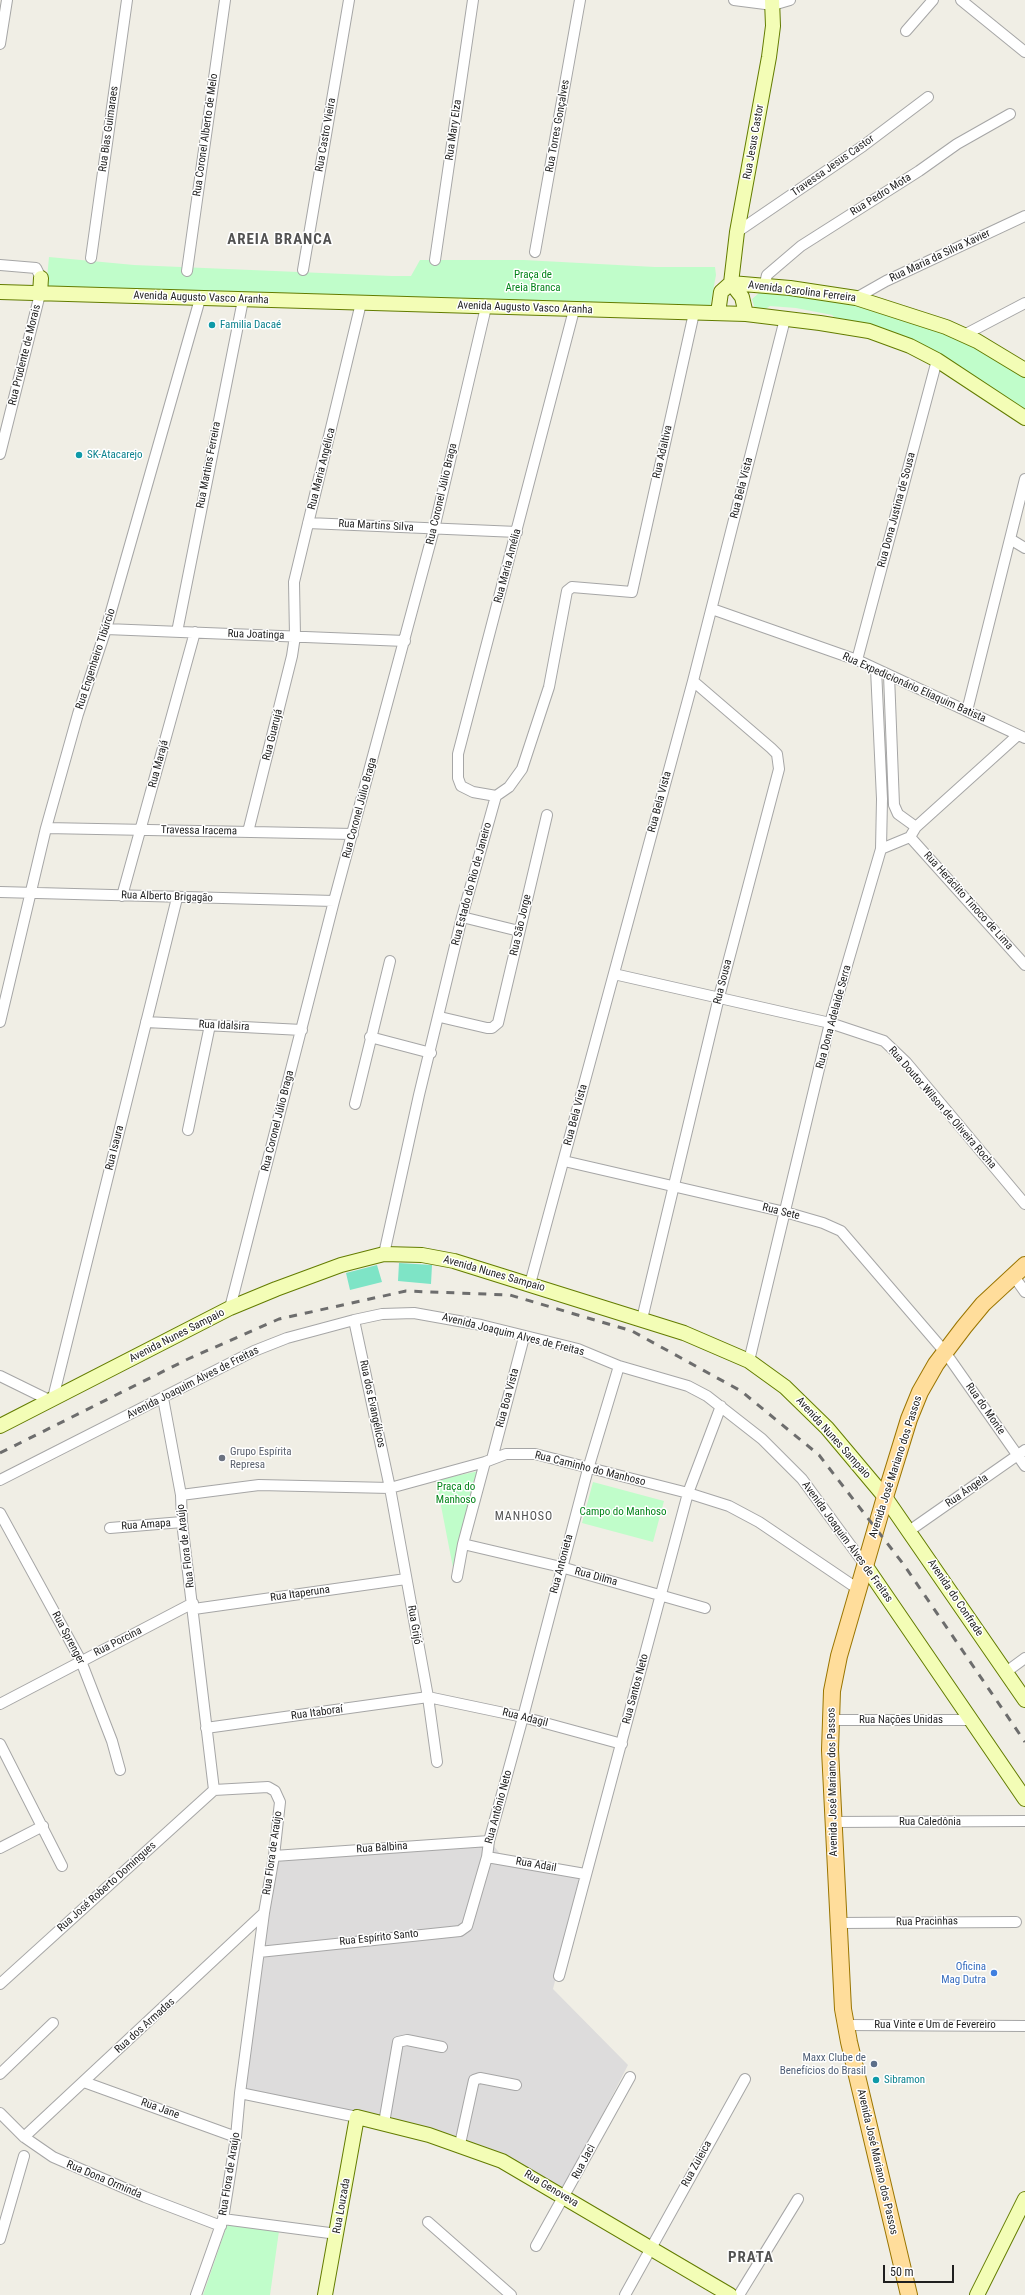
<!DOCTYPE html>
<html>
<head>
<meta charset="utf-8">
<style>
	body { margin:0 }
	#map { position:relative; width:1025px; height:2295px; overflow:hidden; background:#f0eee5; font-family:"Roboto Condensed",sans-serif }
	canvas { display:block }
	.scale { position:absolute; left:883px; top:2265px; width:71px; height:18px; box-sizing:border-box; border:2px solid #1f1f1f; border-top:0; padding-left:5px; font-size:12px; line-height:14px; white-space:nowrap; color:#1f1f1f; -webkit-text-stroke:3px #fff; paint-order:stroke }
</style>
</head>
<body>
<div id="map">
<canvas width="1025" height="2295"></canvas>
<div class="scale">50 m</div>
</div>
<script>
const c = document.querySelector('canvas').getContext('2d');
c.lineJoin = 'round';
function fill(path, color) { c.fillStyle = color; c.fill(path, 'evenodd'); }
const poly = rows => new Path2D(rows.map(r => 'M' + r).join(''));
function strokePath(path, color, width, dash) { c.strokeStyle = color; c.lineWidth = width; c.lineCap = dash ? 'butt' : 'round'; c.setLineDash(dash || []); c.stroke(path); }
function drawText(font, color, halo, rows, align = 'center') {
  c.font = font + ' "Roboto Condensed",sans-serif'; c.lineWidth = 3; c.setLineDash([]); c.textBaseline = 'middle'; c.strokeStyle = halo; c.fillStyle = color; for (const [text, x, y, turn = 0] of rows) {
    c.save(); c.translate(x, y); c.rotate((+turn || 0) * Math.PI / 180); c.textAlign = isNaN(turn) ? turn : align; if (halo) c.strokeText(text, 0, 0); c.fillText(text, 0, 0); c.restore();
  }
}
const residential = poly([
	[490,1841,501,1855,581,1878,553,1989,628,2065,564,2190,484,2156,419,2135,241,2098,272,1857,391,1842]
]);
const park = poly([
	[49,257,134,265,392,276,411,276,420,260,524,260,655,267,715,267,716,275,710,307,46,289],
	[759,293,776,293,846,303,964,340,1025,376,1025,413,869,325,855,322,852,323,837,320,832,315,796,308,770,306,764,310,755,309,752,299],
	[479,1471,455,1578,436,1480],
	[593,1482,664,1501,653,1542,582,1523],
	[227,2225,279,2231,270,2295,203,2295]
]);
const pitch = poly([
	[399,1263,432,1265,431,1284,398,1281],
	[377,1265,382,1282,350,1290,346,1273]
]);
const street = poly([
	[734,0,773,5,790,0],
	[961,0,1025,52],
	[906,31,933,0],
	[0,44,7,0],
	[737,232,863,146,928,97],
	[535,252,580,0],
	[91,258,127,0],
	[435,260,473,0],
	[0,265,36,268,41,278],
	[303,270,349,0],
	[187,271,225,0],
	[764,287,767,275,801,246,919,171,957,144,1010,114],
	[856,298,886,281,1025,216],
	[964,335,1025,303],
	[0,454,40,294],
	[308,523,517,532],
	[1010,539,1025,548],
	[712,609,857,660,1025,738],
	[106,629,405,641],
	[177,632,243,300],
	[857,660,937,360],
	[876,669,882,799,881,849],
	[889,675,894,805,898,814,916,827],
	[967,711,1025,479],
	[496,796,509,787,522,769,549,687,567,591,572,587,632,592,694,313],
	[496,796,473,792,461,786,458,778,458,754,574,310],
	[46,828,353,834],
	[248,832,292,656,295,636,294,582,361,303],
	[910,837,1025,965],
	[0,892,334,901],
	[122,896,195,632],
	[462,917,519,931],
	[614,974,830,1023,884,1041,906,1062,1025,1204],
	[440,1017,487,1028,492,1028,498,1023,547,815],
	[0,1022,46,828,78,714,106,629,200,299],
	[146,1022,302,1030],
	[370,1037,431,1053],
	[355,1104,390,961],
	[188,1130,210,1025],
	[564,1161,785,1212,823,1223,841,1231,945,1352,1025,1466],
	[384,1254,419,1095,462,917,496,796],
	[1013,1275,1025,1292],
	[530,1284,693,681,785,319],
	[230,1308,334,901,434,529,486,307],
	[642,1319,719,997,779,769,777,754,771,748,693,681],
	[354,1320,390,1488,428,1697,437,1762],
	[749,1361,830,1023,881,849,910,837,916,827,1018,735],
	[0,1376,49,1400],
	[53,1398,177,898],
	[163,1398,181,1495,182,1522,214,1790],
	[492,1459,524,1337],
	[0,1480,254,1351,287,1338,354,1320,382,1314,414,1313,481,1325,578,1349,619,1366,688,1386,707,1396,762,1439,802,1479,865,1565],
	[181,1495,259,1485,390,1488,485,1462,506,1454,535,1454,688,1493,729,1506,759,1522,858,1589],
	[0,1513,81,1661,112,1741,120,1770],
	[110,1528,182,1522],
	[909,1531,1025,1450],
	[463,1544,561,1567,705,1608],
	[457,1577,463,1544,485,1462],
	[194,1609,406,1579],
	[1006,1672,1025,1658],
	[0,1704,193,1603],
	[830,1720,972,1720],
	[206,1728,428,1697,523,1717,622,1744],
	[0,1744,62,1866],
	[834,1822,1025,1821],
	[0,1848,43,1826],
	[274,1856,489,1841],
	[487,1857,585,1874],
	[838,1923,1016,1922],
	[259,1952,460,1931,467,1926,487,1857,489,1841,523,1717,588,1469,619,1366],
	[559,1976,688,1493,721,1406],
	[0,1984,214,1790],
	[845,2025,1025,2026],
	[0,2074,53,2023],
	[84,2082,236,2137],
	[240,2093,357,2117],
	[0,2113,24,2137,53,2157,145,2197,221,2226],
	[384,2123,398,2042,407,2040,442,2047],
	[24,2137,264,1913],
	[460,2144,474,2080,480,2078,516,2085],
	[223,2219,337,2234],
	[428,2222,511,2295],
	[0,2239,24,2156],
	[536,2246,630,2077],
	[196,2295,223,2219,236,2137,240,2093,264,1913,274,1856,280,1802,275,1791,268,1787,214,1790],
	[625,2295,745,2079],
	[739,2295,798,2199]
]);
const secondary = poly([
	[731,283,790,288,856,298,946,327,977,341,1025,370],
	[731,283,742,297,746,314],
	[0,292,746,314,820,323,869,331,910,346,937,360,1025,418],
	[40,294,41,278],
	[718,313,721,292,731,283,737,232,769,57,773,26,772,0],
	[0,1426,230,1308,276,1289,341,1265,384,1254,422,1255,454,1261,684,1333,749,1361,785,1387,827,1428,885,1497,1025,1700],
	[865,1565,1025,1799],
	[325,2295,357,2117,429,2135,502,2161,730,2295],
	[977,2295,1025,2199]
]);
const primary = poly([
	[909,2295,849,2042,843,2009,830,1750,832,1691,839,1656,885,1497,909,1419,920,1392,936,1364,964,1327,983,1304,1025,1265]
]);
const rail = poly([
	[0,1453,188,1359,279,1319,406,1291,510,1295,632,1331,741,1391,819,1455,904,1565,1025,1742]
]);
const markers = [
	[212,325,4,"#0f9aa8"],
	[79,455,4,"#0f9aa8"],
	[222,1458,4,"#6b7280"],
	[994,1973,4,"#3f7fe0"],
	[874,2064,4,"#5c6f8a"],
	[876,2080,4,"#0f9aa8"]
];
const streetNames = [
	["Rua Torres Gonçalves",558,126,-80],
	["Rua Bias Guimaraes",109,129,-82],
	["Rua Mary Elza",454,130,-82],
	["Rua Coronel Alberto de Melo",206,135,-82],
	["Rua Castro Vieira",326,135,-80],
	["Rua Jesus Castor",754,142,-80],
	["Travessa Jesus Castor",833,166,-35],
	["Rua Pedro Mota",881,195,-32],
	["Rua Maria da Silva Xavier",940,256,-25],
	["Avenida Carolina Ferreira",802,292,7],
	["Avenida Augusto Vasco Aranha",201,298,2],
	["Avenida Augusto Vasco Aranha",525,308,2],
	["Rua Prudente de Morais",25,355,-76],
	["Rua Adaltiva",663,452,-77],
	["Rua Martins Ferreira",209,465,-79],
	["Rua Maria Angélica",322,469,-76],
	["Rua Bela Vista",742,488,-76],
	["Rua Coronel Júlio Braga",442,494,-77],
	["Rua Dona Justina de Sousa",897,510,-75],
	["Rua Martins Silva",376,526,3],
	["Rua Maria Amélia",508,566,-75],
	["Rua Joatinga",256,635,2],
	["Rua Engenheiro Tibúrcio",96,659,-72],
	["Rua Expedicionário Eliaquim Batista",914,688,24],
	["Rua Guarujá",273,735,-76],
	["Rua Marajá",159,764,-75],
	["Rua Bela Vista",660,802,-75],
	["Rua Coronel Júlio Braga",360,808,-75],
	["Travessa Iracema",199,831,1],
	["Rua Estado do Rio de Janeiro",472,884,-75],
	["Rua Alberto Brigagão",167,897,2],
	["Rua Heráclito Tinoco de Lima",968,901,48],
	["Rua São Jorge",521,925,-77],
	["Rua Sousa",723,982,-76],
	["Rua Dona Adelaide Serra",834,1017,-75],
	["Rua Idalsira",224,1026,3],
	["Rua Doutor Wilson de Oliveira Rocha",942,1108,49],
	["Rua Bela Vista",576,1115,-75],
	["Rua Coronel Júlio Braga",278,1121,-76],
	["Rua Isaura",115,1148,-76],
	["Rua Sete",781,1212,14],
	["Avenida Nunes Sampaio",494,1274,16],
	["Avenida Joaquim Alves de Freitas",513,1335,14],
	["Avenida Nunes Sampaio",177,1336,-27],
	["Avenida Joaquim Alves de Freitas",193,1383,-27],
	["Rua Boa Vista",508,1398,-75],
	["Rua dos Evangélicos",372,1404,78],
	["Rua do Monte",985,1409,55],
	["Avenida Nunes Sampaio",833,1438,48],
	["Avenida José Mariano dos Passos",896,1467,-72],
	["Rua Caminho do Manhoso",590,1469,14],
	["Rua Ângela",967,1491,-35],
	["Rua Amapa",146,1525,-4],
	["Avenida Joaquim Alves de Freitas",847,1542,54],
	["Rua Flora de Araújo",186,1546,-97],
	["Rua Antonieta",562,1564,-75],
	["Rua Dilma",596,1577,15],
	["Rua Itaperuna",300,1594,-8],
	["Avenida do Confrade",955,1598,56],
	["Rua Grijó",414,1625,80],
	["Rua Sprenger",68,1638,62],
	["Rua Porcina",118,1642,-27],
	["Rua Santos Neto",636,1689,-75],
	["Rua Itaboraí",317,1713,-8],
	["Rua Adagil",525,1718,14],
	["Rua Nações Unidas",901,1720],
	["Avenida José Mariano dos Passos",833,1782,-91],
	["Rua Antônio Neto",499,1807,-75],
	["Rua Caledônia",930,1822],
	["Rua Balbina",382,1848,-4],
	["Rua Flora de Araújo",273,1853,-82],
	["Rua Adail",536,1865,10],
	["Rua José Roberto Domingues",107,1887,-42],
	["Rua Pracinhas",927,1922,-1],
	["Rua Espírito Santo",379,1938,-6],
	["Rua Vinte e Um de Fevereiro",935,2025],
	["Rua dos Armadas",145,2026,-42],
	["Rua Jane",160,2109,20],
	["Rua Jaci",584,2162,-62],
	["Avenida José Mariano dos Passos",877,2162,77],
	["Rua Zuleica",697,2164,-61],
	["Rua Flora de Araújo",230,2174,-81],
	["Rua Dona Orminda",104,2180,23],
	["Rua Genoveva",551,2189,31],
	["Rua Louzada",342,2206,-80]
];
const parkNames = [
	["Praça de",533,275],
	["Areia Branca",533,288],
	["Praça do",456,1487],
	["Manhoso",456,1500],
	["Campo do Manhoso",623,1512]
];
const cultureNames = [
	["Familia Dacaé",220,325],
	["SK-Atacarejo",87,455],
	["Sibramon",884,2080]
];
const worshipNames = [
	["Grupo Espírita",230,1452],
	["Represa",230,1465]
];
const shopNames = [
	["Oficina",986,1967],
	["Mag Dutra",986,1980]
];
const serviceNames = [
	["Maxx Clube de",866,2058],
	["Benefícios do Brasil",866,2071]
];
const neighbourhoodNames = [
	["MANHOSO",524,1517]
];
const districtNames = [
	["AREIA BRANCA",280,240],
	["PRATA",751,2258]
];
fill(residential, '#dddcdc');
fill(park, '#c0fdca');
fill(pitch, '#7ee4c6');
strokePath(street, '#a6a6a6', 12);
strokePath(secondary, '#637c00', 16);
strokePath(primary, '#9a7500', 18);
strokePath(street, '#fff', 10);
strokePath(secondary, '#f3fdb6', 14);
strokePath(primary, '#ffdd9b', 16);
strokePath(rail, '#6d6d6d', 3, [8, 8]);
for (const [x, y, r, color] of markers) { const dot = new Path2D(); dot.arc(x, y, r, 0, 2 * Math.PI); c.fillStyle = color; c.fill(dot); strokePath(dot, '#fff', 1.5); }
drawText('11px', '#1f1f1f', '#fff', streetNames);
drawText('11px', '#05851b', '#fff', parkNames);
drawText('11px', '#0d838f', '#fff', cultureNames, 'left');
drawText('11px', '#5b616d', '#fff', worshipNames, 'left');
drawText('11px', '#366cbe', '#fff', shopNames, 'right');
drawText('11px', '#4e5e75', '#fff', serviceNames, 'right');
c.letterSpacing = '1px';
drawText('12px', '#525252', '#fff', neighbourhoodNames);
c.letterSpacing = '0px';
c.letterSpacing = '1px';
drawText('bold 15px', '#525252', '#fff', districtNames);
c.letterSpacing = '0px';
</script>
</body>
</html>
